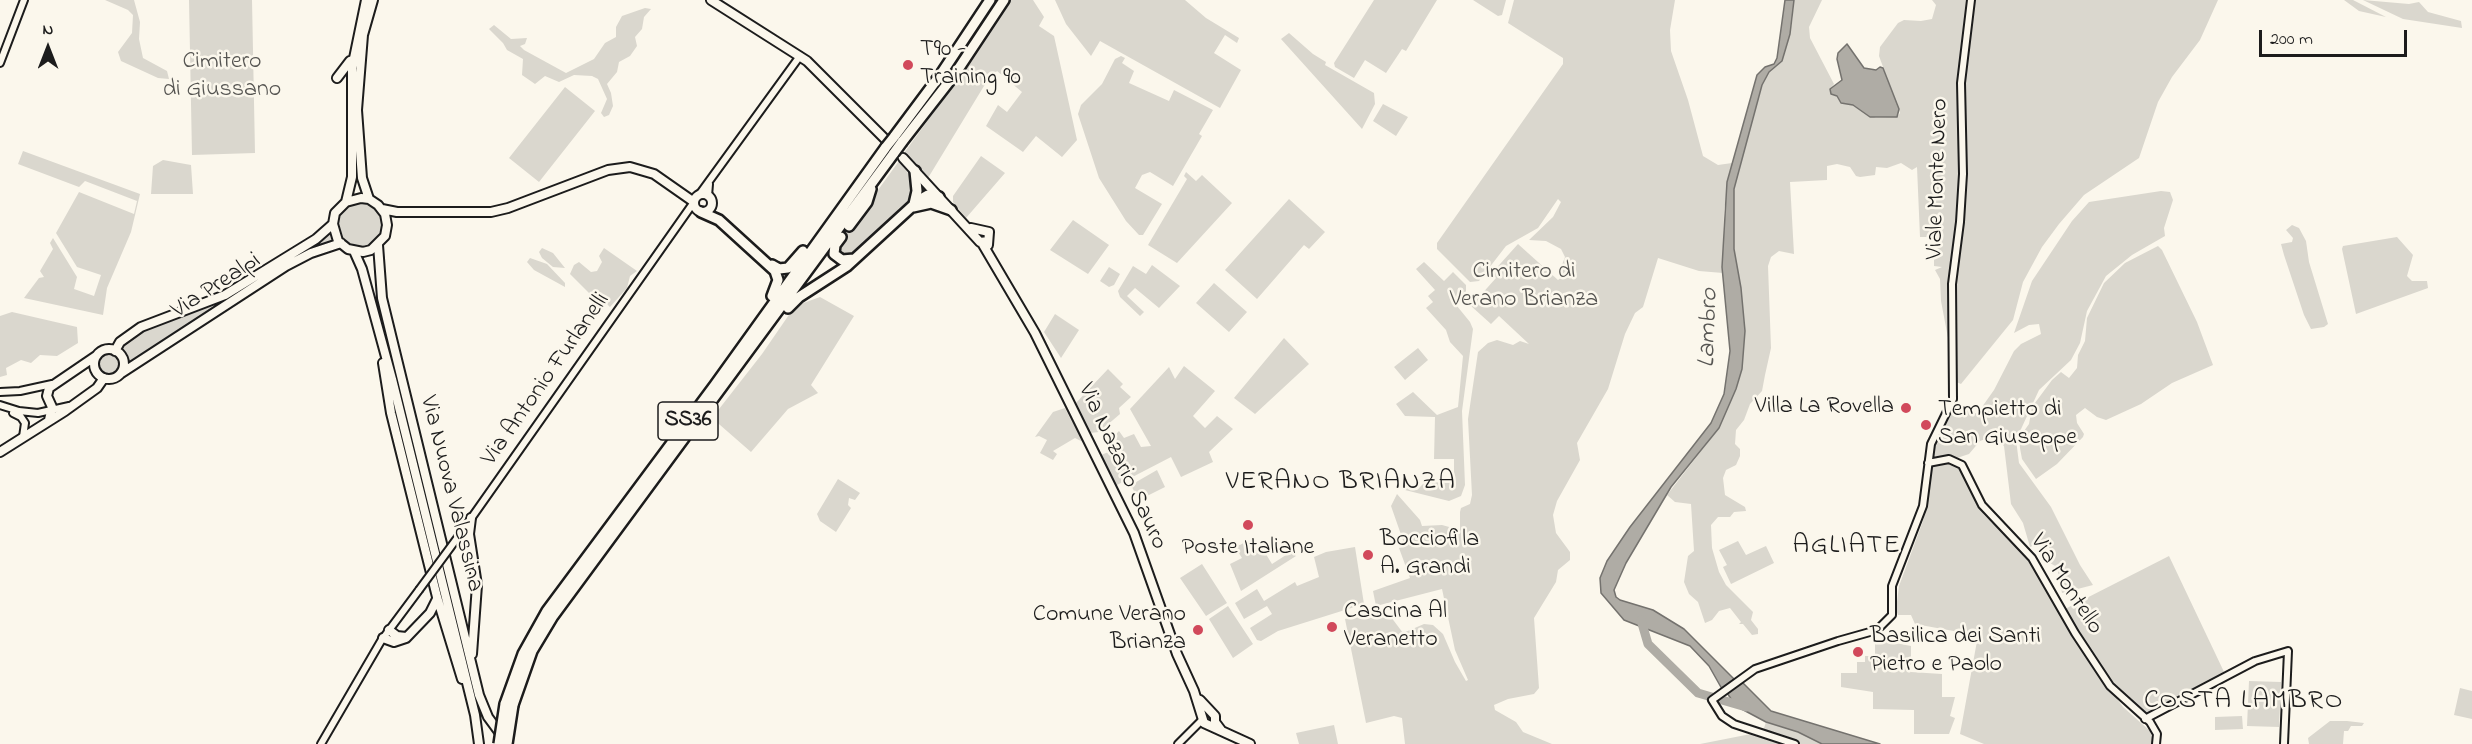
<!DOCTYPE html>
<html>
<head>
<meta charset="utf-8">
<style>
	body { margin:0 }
	#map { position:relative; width:2472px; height:744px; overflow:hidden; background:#fbf7ec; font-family:"Indie Flower",sans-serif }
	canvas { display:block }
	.north { position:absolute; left:18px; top:18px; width:60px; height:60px; -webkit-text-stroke:4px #fbf7ec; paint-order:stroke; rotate:0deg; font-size:16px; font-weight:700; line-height:24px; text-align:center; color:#1c1c1c }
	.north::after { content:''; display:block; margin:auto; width:21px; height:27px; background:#1c1c1c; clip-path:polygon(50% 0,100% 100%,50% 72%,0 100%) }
	.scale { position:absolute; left:2259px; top:30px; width:148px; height:27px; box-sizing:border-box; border:3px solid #1c1c1c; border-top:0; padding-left:8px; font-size:18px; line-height:21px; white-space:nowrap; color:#1c1c1c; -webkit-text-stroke:4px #fbf7ec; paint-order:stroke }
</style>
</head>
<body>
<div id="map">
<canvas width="2472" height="744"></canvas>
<div class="north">N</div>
<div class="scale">200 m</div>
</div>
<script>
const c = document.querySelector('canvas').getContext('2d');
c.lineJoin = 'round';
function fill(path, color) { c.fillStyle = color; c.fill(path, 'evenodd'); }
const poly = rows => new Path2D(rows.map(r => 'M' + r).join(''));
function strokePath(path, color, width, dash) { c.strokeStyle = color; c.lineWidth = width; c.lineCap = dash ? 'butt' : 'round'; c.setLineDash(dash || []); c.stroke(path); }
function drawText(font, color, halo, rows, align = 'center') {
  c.font = font + ' "Indie Flower",sans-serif'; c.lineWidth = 5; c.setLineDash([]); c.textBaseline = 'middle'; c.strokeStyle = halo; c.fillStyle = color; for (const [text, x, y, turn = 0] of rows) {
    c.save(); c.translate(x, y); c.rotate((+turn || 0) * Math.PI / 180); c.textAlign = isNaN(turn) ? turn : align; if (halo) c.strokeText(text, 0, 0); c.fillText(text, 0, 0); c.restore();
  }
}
const green = poly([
	[105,0,134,0,140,22,139,39,143,58,167,71,169,79,158,78,121,61,118,52,132,33,133,15,128,10],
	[189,0,252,0,255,153,192,155],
	[1010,0,1033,0,1044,17,1039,26,1054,36,1077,140,1062,157,1036,136,1023,152,986,126,998,105,1007,112,1022,92,997,71,984,86,928,178,904,153,958,79],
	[1055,0,1185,0,1206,18,1239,38,1237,43,1225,35,1214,53,1241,70,1220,108,1100,41,1091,56,1066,24],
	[1374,0,1437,0,1406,51,1402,49,1386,73,1365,60,1354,78,1335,67,1334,63],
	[1473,0,1506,0,1502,15,1498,16],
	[1514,0,1675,0,1670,30,1671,51,1688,100,1703,156,1718,165,1732,163,1724,210,1723,273,1699,271,1658,258,1643,307,1635,313,1625,334,1608,389,1577,443,1580,460,1557,501,1553,515,1556,533,1570,552,1570,560,1558,570,1556,582,1534,618,1539,688,1534,694,1508,699,1494,705,1495,710,1516,722,1523,732,1552,744,1405,744,1402,718,1394,716,1366,723,1345,619,1375,610,1376,616,1391,617,1403,633,1424,624,1433,625,1443,634,1455,662,1466,681,1468,680,1455,650,1442,589,1376,606,1373,591,1410,578,1399,548,1405,546,1391,506,1397,494,1420,520,1422,526,1442,525,1460,530,1460,512,1461,508,1470,504,1472,495,1468,419,1478,352,1488,343,1497,340,1513,345,1520,341,1529,344,1499,316,1491,324,1471,306,1496,278,1492,273,1518,244,1558,280,1562,277,1560,270,1565,257,1561,249,1546,241,1529,240,1553,217,1561,202,1558,199,1538,228,1506,246,1479,281,1470,282,1437,249,1437,243,1563,64,1563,58,1508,23],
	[1794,0,1822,0,1809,27,1810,38,1834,84,1830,89,1831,94,1836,96,1841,103,1853,105,1876,118,1897,117,1900,113,1879,56,1880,47,1898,23,1904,20,1921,21,1932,19,1936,5,1932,0,2218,0,2200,40,2172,77,2158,102,2139,158,2084,195,2059,224,2042,247,2023,282,2013,320,1961,384,1954,381,1953,369,1954,286,1962,223,1965,165,1963,73,1967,47,1965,47,1961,83,1963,174,1960,222,1952,284,1952,359,1941,301,1940,279,1935,270,1942,267,1934,266,1934,237,1920,237,1917,167,1912,170,1901,163,1887,168,1876,167,1875,175,1860,177,1856,176,1850,167,1837,164,1827,166,1827,180,1790,182,1794,254,1779,251,1771,257,1768,266,1771,348,1765,375,1762,391,1750,404,1744,420,1736,430,1735,444,1740,449,1740,456,1736,465,1726,470,1723,478,1725,495,1745,507,1746,511,1734,512,1730,517,1718,517,1711,525,1712,548,1719,572,1726,585,1753,612,1751,620,1758,629,1758,634,1752,635,1743,624,1739,624,1741,622,1730,608,1719,611,1712,620,1705,623,1698,602,1689,594,1684,582,1688,556,1694,551,1691,504,1675,502,1667,495,1719,428,1742,369,1745,331,1741,288,1734,249,1734,189,1762,85,1769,72,1782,61,1792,23],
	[2344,0,2353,0,2386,17,2359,11],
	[2363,0,2409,4,2419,2,2428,12,2461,21,2462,28,2403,19],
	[645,8,651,9,644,17,642,29,635,37,637,46,630,56,619,62,617,72,607,84,611,93,613,106,609,115,604,117,601,113,607,99,598,79,592,76,574,75,559,82,545,76,535,84,522,75,523,59,507,50,503,43,489,29,494,25,511,39,527,38,525,44,520,46,524,50,566,73,594,59,605,43,616,37,616,27,622,16],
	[1289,33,1313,54,1326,62,1325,65,1374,93,1375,104,1362,129,1281,39],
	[1121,56,1125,58,1122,63,1134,71,1129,83,1169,101,1174,90,1213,110,1199,134,1202,136,1173,186,1150,172,1142,175,1135,188,1162,204,1143,235,1139,235,1126,221,1099,178,1078,114,1081,105,1102,84,1115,59],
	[565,87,595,111,539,182,509,158],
	[1383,104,1408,117,1396,136,1373,121],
	[23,151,140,194,131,232,107,288,103,315,24,298,39,278,44,277,40,271,53,249,50,243,53,238,77,277,74,289,94,296,101,275,77,267,56,233,79,192,134,214,137,201,85,181,79,187,18,164],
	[981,156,1005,173,966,218,953,202,953,196],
	[163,160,191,165,193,194,151,194,153,166],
	[899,161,914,181,912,201,850,257,845,258,838,253,839,244],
	[1186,172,1196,181,1202,175,1232,203,1177,263,1148,245,1187,179,1184,176],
	[2161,191,2170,192,2173,200,2164,228,2165,236,2132,255,2106,276,2087,311,2080,343,2071,360,2039,390,2016,440,2019,463,2051,507,2080,565,2093,585,2062,593,2057,567,2050,563,2051,554,2046,540,2030,547,2023,523,2011,504,2004,446,1994,436,1980,441,1969,454,1957,458,1930,459,1932,449,1953,406,1958,411,1961,406,1977,414,1994,390,2014,351,2021,344,2041,334,2039,324,2029,325,2014,333,2032,281,2072,221,2089,202],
	[1289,199,1325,232,1309,249,1304,245,1257,299,1225,270],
	'338 225a22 22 0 1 1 44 0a22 22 0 1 1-44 0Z',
	[1073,220,1109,245,1088,274,1050,250],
	[2292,225,2299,228,2306,241,2309,262,2328,324,2324,327,2311,329,2304,315,2284,255,2281,244,2292,242,2293,238,2286,230],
	[332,232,336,240,310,250,130,363,127,361,121,344,135,334,227,297],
	[2397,237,2413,255,2407,276,2412,281,2427,281,2428,288,2356,314,2342,249,2343,246],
	[2158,246,2162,250,2197,322,2213,365,2172,383,2141,404,2106,420,2097,417,2085,408,2076,415,2077,423,2084,434,2083,437,2057,464,2036,479,2022,459,2020,448,2019,438,2029,424,2032,407,2052,380,2061,372,2069,378,2077,368,2078,355,2085,341,2087,318,2104,283,2125,263],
	[542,248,553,253,565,268,553,267,542,258,539,252],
	[604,248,637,271,630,276,627,288,610,307,605,302,603,307,570,274,574,265,579,262,591,272,597,271,602,262,599,256],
	[530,258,547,264,565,283,565,287,534,270,527,262],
	[1424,262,1444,281,1453,272,1466,285,1466,292,1457,306,1470,322,1473,329,1462,411,1465,485,1461,496,1449,501,1405,490,1405,480,1411,488,1417,490,1425,482,1454,483,1454,459,1434,459,1435,417,1405,416,1396,404,1413,392,1437,415,1458,407,1463,356,1450,342,1446,330,1426,308,1433,302,1428,296,1435,290,1416,269],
	[1152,265,1180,286,1159,308,1135,288,1127,296,1144,312,1140,316,1120,297,1118,291,1133,266,1146,274],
	[1109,267,1120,274,1114,285,1109,287,1100,281],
	[1214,283,1247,312,1229,332,1196,303],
	[820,297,854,316,811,385,818,393,788,409,751,452,712,418,762,354,795,306],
	[12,312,77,327,78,343,57,356,40,355,31,363,21,360,6,368,7,375,0,377,0,316],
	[1055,314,1079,330,1061,358,1044,332],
	[1284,338,1309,364,1255,414,1234,398],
	[1418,348,1428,360,1405,380,1394,367],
	'96 364a12 12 0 1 1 24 0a12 12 0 1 1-24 0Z',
	[1184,366,1215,391,1193,416,1205,428,1217,416,1233,429,1209,452,1213,462,1181,477,1171,457,1115,486,1101,455,1111,451,1116,454,1122,452,1114,436,1119,431,1124,438,1134,434,1141,447,1151,446,1130,409,1169,367,1175,379],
	[1108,369,1123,384,1120,387,1131,397,1119,408,1120,414,1099,432,1090,433,1075,404],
	[1065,408,1083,442,1075,438,1053,451,1057,454,1053,460,1040,453,1047,440,1039,436,1035,437,1053,412],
	[1944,462,1960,466,1984,515,2029,555,2100,676,2123,707,2150,731,2154,744,1984,744,1960,734,1977,641,1970,634,1915,624,1911,615,1898,615,1896,610,1899,586,1923,521,1931,468,1932,465],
	[1157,470,1165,487,1145,497,1136,495,1131,485],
	[838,479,860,493,855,500,849,498,848,505,851,508,836,532,820,521,817,514],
	[1247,541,1255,549,1261,546,1272,564,1286,555,1282,546,1287,544,1296,556,1241,591,1230,564,1242,558,1233,544,1240,545],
	[1738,541,1746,555,1766,546,1774,563,1731,584,1723,567,1727,565,1719,550],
	[1355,547,1364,604,1278,631,1261,641,1257,640,1250,628,1272,614,1267,606,1244,619,1235,603,1257,589,1264,601,1295,582,1297,586,1319,577,1314,557,1326,552],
	[2169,556,2225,674,2145,716,2111,683,2065,609],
	[1202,564,1227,603,1206,616,1180,578],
	[1228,606,1253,644,1233,658,1209,619],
	[1875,639,1911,646,1911,672,1942,674,1942,697,1955,697,1950,716,1955,718,1949,734,1914,734,1914,710,1873,709,1873,692,1841,687,1841,673,1857,673,1857,662,1865,662,1865,656,1875,656],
	[2249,681,2281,682,2279,727,2247,726],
	[2460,688,2472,691,2472,719,2454,715],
	[2242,716,2243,729,2215,730,2215,717],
	[2330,721,2347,721,2364,723,2362,726,2351,726,2348,731,2344,731,2343,744,2309,744,2308,738],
	[1766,722,1798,732,1822,744,1700,744,1756,733,1764,728],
	[1334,725,1338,744,1299,744,1296,733]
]);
const water = poly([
	[1785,0,1794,0,1790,34,1782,61,1769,72,1762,85,1734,189,1734,249,1741,288,1745,331,1742,369,1736,389,1719,428,1671,487,1626,563,1614,590,1616,597,1620,600,1653,610,1684,629,1734,679,1722,689,1709,666,1690,646,1624,620,1601,593,1600,578,1607,561,1630,527,1711,423,1724,394,1730,351,1722,267,1727,182,1757,75,1765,67,1774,64,1777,58,1785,0],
	[1847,44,1864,68,1876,70,1880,67,1883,68,1899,109,1897,117,1870,117,1853,105,1841,103,1837,96,1831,94,1830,89,1842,80,1837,59,1838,53,1847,44],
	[1741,681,1771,711,1880,744,1822,744,1798,732,1766,722,1736,706,1727,693,1741,681]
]);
const river = poly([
	[1641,620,1648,644,1698,693,1746,707]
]);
const minor = poly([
	[0,63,24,0],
	[699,195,800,56],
	[708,196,709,184],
	[0,392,20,391,52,384],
	[0,405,19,411,38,413,69,406],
	[13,413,21,417,25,423,23,437],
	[1928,463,1949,459,1962,465,1982,505,2032,558,2075,633,2110,686,2150,722,2157,734,2156,744],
	[458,537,694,202],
	[2145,719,2255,661,2288,651,2284,744],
	[321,744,381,641,419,590],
	[1178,744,1203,719],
	[1795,744,1734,724,1722,716,1712,700,1755,669,1838,641,1877,630,1892,615,1892,586,1923,506,1931,444,1953,399,1952,284,1960,222,1963,174,1961,83,1971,0]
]);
const major = poly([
	[711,0,807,61,887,141],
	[337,78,350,61],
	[903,158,980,242,988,241],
	'694 203a9 9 0 1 1 18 0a9 9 0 1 1-18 0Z',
	[369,199,362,178,357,110,363,35,373,0],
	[346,202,361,198,369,199,378,205,385,214,387,225,385,236,371,250,363,252,348,249,338,241,333,224,335,213,346,202,352,177,352,68,366,0],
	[382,209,397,212,491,212,508,208,608,170,630,167,654,174,694,202],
	[971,228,989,232,988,245],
	[982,243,1035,333,1134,533,1177,654,1194,691,1204,723,1250,744],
	[378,245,382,298,479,695,488,717,502,736],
	[354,251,362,269,392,379,475,715,479,744],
	'94 364a15 15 0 1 1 30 0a15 15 0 1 1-30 0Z',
	[115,351,120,342,141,327,225,295,316,239,333,224],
	[383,363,391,413,437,597,462,679],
	[120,374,286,266,311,253,341,243],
	[49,420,52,407,47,396,49,388,96,356],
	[0,452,65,411,97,388,104,378],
	[471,518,469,534,477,585,472,654],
	[389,630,397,636,406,637],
	[383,638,394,642,406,638,430,613,437,599],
	[1200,700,1215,716,1215,722,1221,730]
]);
const highway = poly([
	[894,137,941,74,990,0],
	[902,142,955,74,1004,0],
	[914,204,917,191,915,171],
	[913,207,931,203,951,210],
	[701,212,719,220,775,271,778,280,772,296],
	[849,226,867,202,871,189],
	[841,237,835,245,834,254,842,260,854,259],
	[772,265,779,269,788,268,803,251],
	[788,308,799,297,847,266,919,200,928,195,939,197],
	[505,704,523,654,547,611,715,385,886,147],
	[513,705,532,651,553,616,894,153]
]);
const minorBridge = poly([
	[419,590,458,537]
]);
const highwayBridge = poly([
	[886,147,894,137],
	[894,153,902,142],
	[499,744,505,704],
	[507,744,513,705]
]);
const markers = [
	[908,65,6,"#d1495b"],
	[1906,408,6,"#d1495b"],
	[1926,425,6,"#d1495b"],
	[1248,525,6,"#d1495b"],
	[1368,555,6,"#d1495b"],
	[1332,627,6,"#d1495b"],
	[1198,630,6,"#d1495b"],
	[1858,652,6,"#d1495b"]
];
const shields = [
	[688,421,60]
];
const shieldNames = [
	["SS36",688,421]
];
const poiNames = [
	["T90 -",920,51],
	["Training 90",920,79],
	["Villa La Rovella",1894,408,"right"],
	["Tempietto di",1938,411],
	["San Giuseppe",1938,439],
	["Bocciofila",1380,541],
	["A. Grandi",1380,569],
	["Poste Italiane",1248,549,"center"],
	["Cascina Al",1344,613],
	["Veranetto",1344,641],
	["Comune Verano",1186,616,"right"],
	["Brianza",1186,644,"right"],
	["Basilica dei Santi",1870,638],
	["Pietro e Paolo",1870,666]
];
const parkNames = [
	["Cimitero",222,63],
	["di Giussano",222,91],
	["Cimitero di",1524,273],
	["Verano Brianza",1524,301]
];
const streetNames = [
	["Viale Monte Nero",1939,179,-88],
	["Via Prealpi",217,287,-33],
	["Via Antonio Furlanelli",547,380,-55],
	["Via Nazario Sauro",1121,467,65],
	["Via Nuova Valassina",450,494,76],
	["Via Montello",2065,585,57]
];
const waterNames = [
	["Lambro",1710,328,-88]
];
const quarterNames = [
	["VERANO BRIANZA",1341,484],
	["AGLIATE",1847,548],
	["COSTA LAMBRO",2244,703]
];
fill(green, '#dad7ce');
fill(water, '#afaca5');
strokePath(water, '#74726e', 1.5);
strokePath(river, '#afaca5', 9);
strokePath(minor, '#1c1c1c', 10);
strokePath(major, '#1c1c1c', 12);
strokePath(highway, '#1c1c1c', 14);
strokePath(minor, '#fbf7ec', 6);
strokePath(major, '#fbf7ec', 8);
strokePath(highway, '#fbf7ec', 9);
strokePath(minorBridge, '#1c1c1c', 10, []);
strokePath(highwayBridge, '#1c1c1c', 14, []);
strokePath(minorBridge, '#fbf7ec', 6);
strokePath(highwayBridge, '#fbf7ec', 9);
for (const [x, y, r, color] of markers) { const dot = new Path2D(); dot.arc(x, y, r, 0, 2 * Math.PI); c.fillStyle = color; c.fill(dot); strokePath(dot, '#fbf7ec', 2); }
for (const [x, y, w] of shields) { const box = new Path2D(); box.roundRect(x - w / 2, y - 19, w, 38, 4.5); c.fillStyle = '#fbf7ec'; c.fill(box); strokePath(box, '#1c1c1c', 1.5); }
drawText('bold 22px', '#1c1c1c', null, shieldNames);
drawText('24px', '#1c1c1c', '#fbf7ec', poiNames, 'left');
drawText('24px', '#555451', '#fbf7ec', parkNames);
drawText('24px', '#1c1c1c', '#fbf7ec', streetNames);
drawText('italic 26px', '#575653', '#fbf7ec', waterNames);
c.letterSpacing = '1.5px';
drawText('27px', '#1c1c1c', '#fbf7ec', quarterNames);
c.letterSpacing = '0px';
</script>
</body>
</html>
